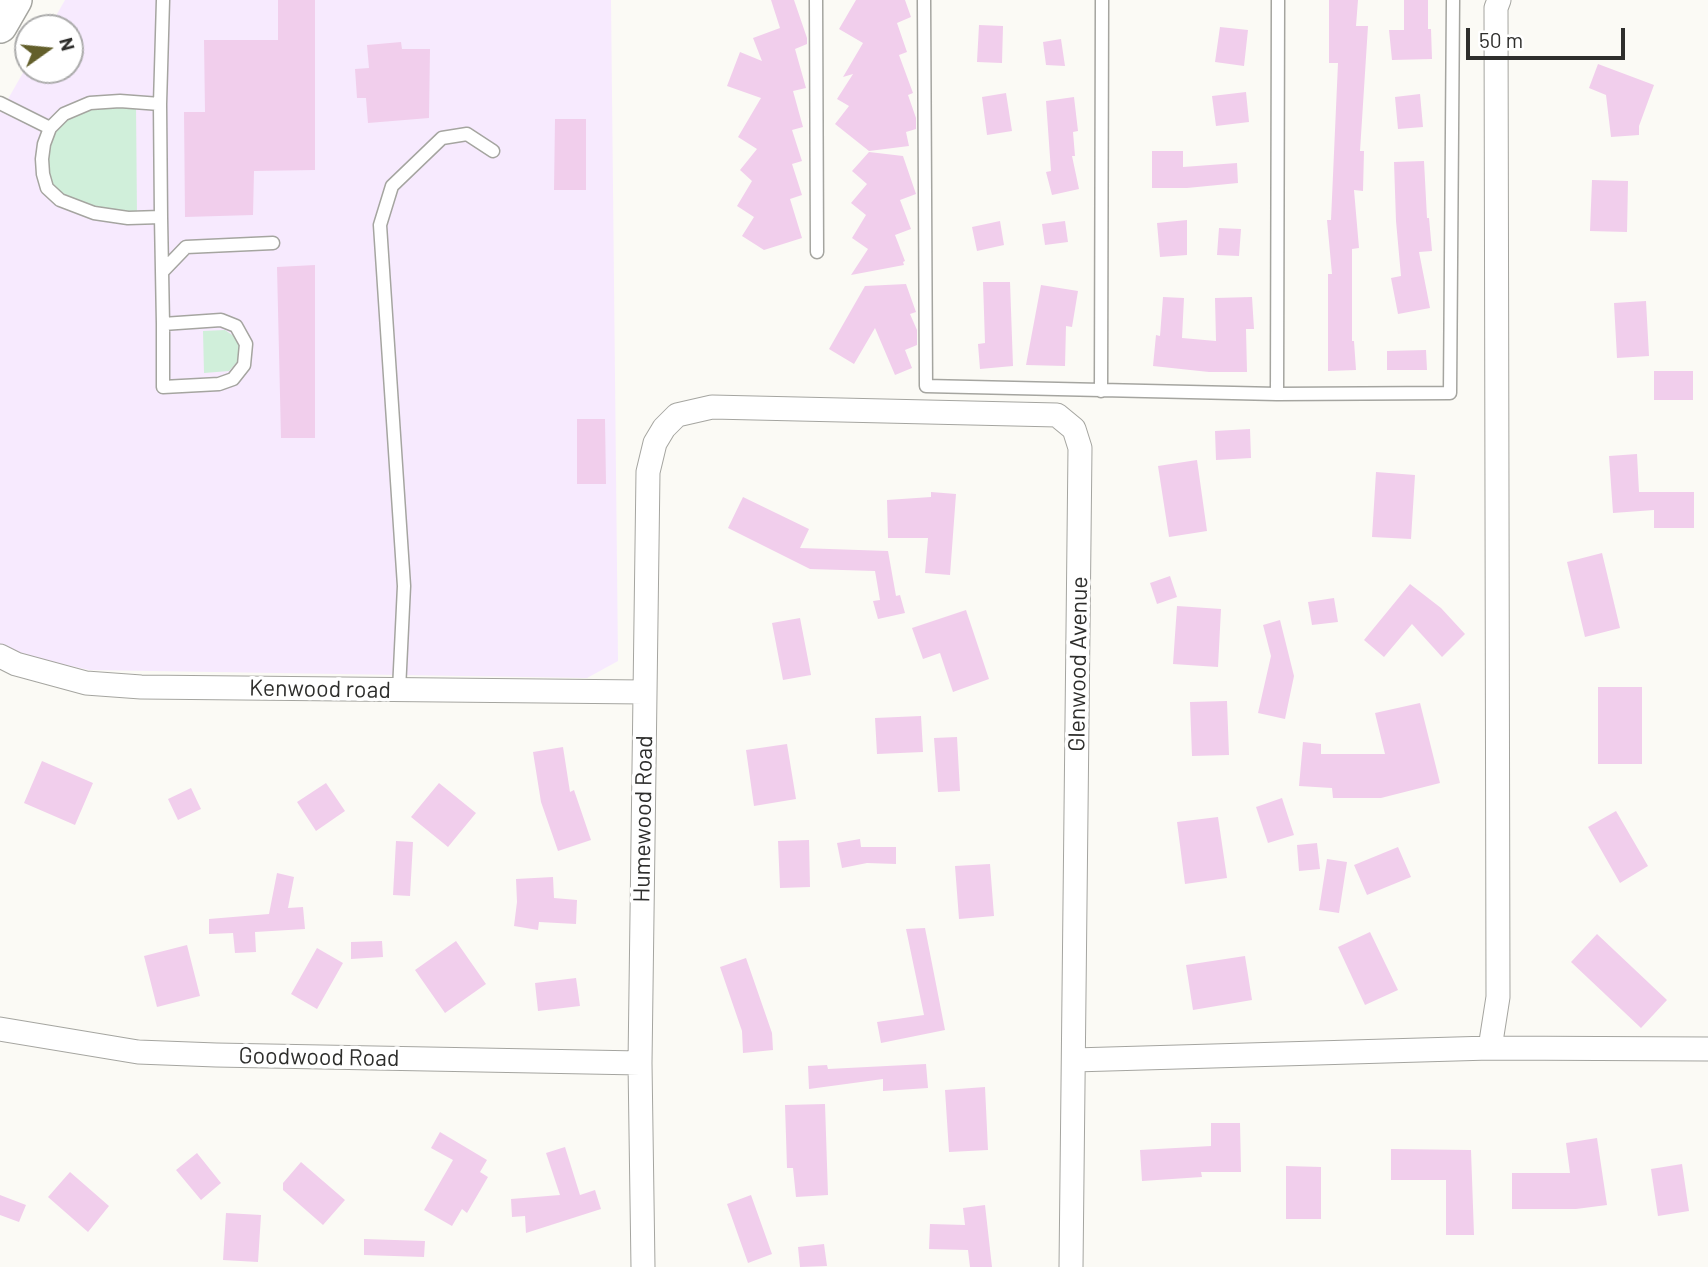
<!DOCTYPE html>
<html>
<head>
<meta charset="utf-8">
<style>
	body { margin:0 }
	#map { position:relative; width:1708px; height:1267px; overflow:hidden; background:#fbfaf5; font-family:Barlow,sans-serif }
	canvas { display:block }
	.north { position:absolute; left:14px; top:14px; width:70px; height:70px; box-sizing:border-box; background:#fff; border:2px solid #ababab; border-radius:50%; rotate:75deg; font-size:19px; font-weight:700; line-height:28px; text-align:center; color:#2e2e2c }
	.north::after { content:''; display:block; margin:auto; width:24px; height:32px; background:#635f2b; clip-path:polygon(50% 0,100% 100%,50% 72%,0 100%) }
	.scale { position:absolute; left:1466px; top:28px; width:159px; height:32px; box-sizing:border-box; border:4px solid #2e2e2c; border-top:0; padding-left:9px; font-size:21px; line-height:24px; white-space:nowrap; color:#2e2e2c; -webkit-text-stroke:5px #fff; paint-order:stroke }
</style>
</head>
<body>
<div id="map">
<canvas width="1708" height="1267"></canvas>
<div class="north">N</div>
<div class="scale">50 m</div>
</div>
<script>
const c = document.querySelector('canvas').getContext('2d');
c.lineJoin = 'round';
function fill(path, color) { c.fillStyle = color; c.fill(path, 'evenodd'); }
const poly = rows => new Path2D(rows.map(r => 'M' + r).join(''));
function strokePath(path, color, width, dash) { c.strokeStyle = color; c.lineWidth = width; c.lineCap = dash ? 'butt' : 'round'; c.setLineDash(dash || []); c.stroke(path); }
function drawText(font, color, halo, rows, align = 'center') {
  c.font = font + ' Barlow,sans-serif'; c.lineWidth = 7; c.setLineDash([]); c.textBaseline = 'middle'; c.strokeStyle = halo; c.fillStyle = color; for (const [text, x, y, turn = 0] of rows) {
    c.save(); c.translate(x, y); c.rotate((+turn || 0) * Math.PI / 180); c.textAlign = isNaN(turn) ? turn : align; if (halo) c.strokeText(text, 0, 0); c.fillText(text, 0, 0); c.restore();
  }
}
const medical = poly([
	[65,0,611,0,618,661,587,678,89,670,20,655,0,645,0,113,28,64,28,70,70,70,70,28,49,28]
]);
const green = poly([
	[136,102,137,218,60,200,43,174,50,128,90,103],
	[225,330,235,337,241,350,237,362,229,371,204,373,203,331]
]);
const building = poly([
	[278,0,315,0,315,170,254,171,253,215,185,217,184,112,205,112,204,40,278,40],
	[771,0,794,0,807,38,807,44,795,49,806,88,793,91,803,127,792,130,802,161,792,164,802,195,790,199,802,238,764,250,742,236,754,217,737,206,752,181,740,170,757,149,738,137,761,98,727,86,740,52,762,61,753,38,780,28],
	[856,0,905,0,911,17,897,23,907,52,899,55,913,93,908,95,916,118,916,129,906,132,909,146,869,151,835,124,849,106,837,99,853,74,843,77,863,43,839,29],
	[1329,0,1358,0,1356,26,1368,26,1360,151,1364,151,1363,191,1354,190,1359,248,1352,249,1352,341,1354,341,1356,370,1328,371,1328,274,1332,274,1327,220,1331,220,1338,63,1329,63],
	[1404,0,1428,0,1428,29,1431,29,1432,59,1392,60,1389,30,1404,30],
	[979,25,1003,26,1002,63,977,62],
	[1220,27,1248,30,1244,66,1215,62],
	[1061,39,1065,66,1046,65,1043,42],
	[401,42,402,49,430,49,429,118,368,123,366,98,357,98,355,69,369,68,367,45],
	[1598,64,1654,85,1639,126,1639,135,1611,137,1606,95,1589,88],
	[1246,92,1249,122,1216,126,1212,96],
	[1006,93,1012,131,987,135,982,97],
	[1420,94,1423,127,1398,129,1395,97],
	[1074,97,1078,131,1073,132,1075,156,1072,156,1079,189,1052,195,1046,172,1051,171,1046,101],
	[555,119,586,119,586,190,554,190],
	[1152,151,1183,151,1183,167,1237,163,1238,183,1187,188,1152,188],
	[869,152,903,156,916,194,900,200,911,229,895,235,905,261,903,262,904,265,851,275,868,249,852,238,866,215,851,203,867,184,852,171],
	[1424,161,1427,218,1429,218,1432,251,1419,252,1430,308,1398,314,1391,278,1401,276,1396,221,1394,162],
	[1592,180,1628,181,1627,232,1590,231],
	[1187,220,1187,255,1160,257,1157,223],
	[1000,221,1004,245,977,251,972,227],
	[1065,221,1068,242,1045,245,1042,224],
	[1219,228,1241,229,1239,256,1217,255],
	[315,265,315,438,281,438,277,267],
	[983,282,1010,282,1013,366,980,369,978,344,985,343],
	[906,284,916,312,910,314,917,330,917,345,905,350,912,368,895,375,875,328,854,364,829,349,865,286],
	[1041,285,1078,291,1072,327,1066,326,1065,366,1026,365],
	[1163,297,1184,298,1182,338,1216,341,1215,298,1252,297,1254,329,1246,329,1247,372,1209,372,1153,366,1156,335,1160,336],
	[1646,301,1649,356,1617,358,1614,303],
	[1426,350,1427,370,1387,370,1387,351],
	[1654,371,1693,371,1693,400,1654,400],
	[577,419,605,419,606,484,577,484],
	[1250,429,1251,458,1216,460,1215,431],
	[1637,454,1639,492,1694,492,1694,528,1654,528,1654,510,1613,513,1609,456],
	[1197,460,1207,531,1169,537,1158,466],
	[1376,472,1415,475,1411,539,1372,537],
	[931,492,956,494,950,575,925,573,928,538,888,538,887,500,931,497],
	[743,497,809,529,800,548,888,551,896,596,900,595,905,613,878,619,873,601,880,600,875,571,810,569,728,528],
	[1602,553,1620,628,1585,637,1567,562],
	[1170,576,1177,597,1157,604,1150,583],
	[1410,584,1441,608,1465,634,1442,657,1412,624,1384,657,1364,640],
	[1334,598,1338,622,1312,625,1308,602],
	[1177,606,1221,609,1218,667,1173,664],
	[966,610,989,679,953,692,940,653,923,659,912,628],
	[800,618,811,675,783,680,772,623],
	[1280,620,1294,676,1285,719,1258,713,1271,656,1263,625],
	[1598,687,1642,687,1642,764,1598,764],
	[1227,701,1229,755,1192,756,1190,702],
	[1420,703,1440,783,1381,798,1333,798,1332,788,1299,786,1303,742,1321,744,1321,754,1385,754,1375,713],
	[921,716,923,752,877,754,875,718],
	[957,737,960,791,938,792,934,738],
	[787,744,796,799,754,806,746,750],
	[563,747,570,792,574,790,591,840,558,851,541,802,533,752],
	[42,761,93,783,75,825,24,803],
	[326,783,345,811,316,831,297,802],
	[439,783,476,813,448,847,411,817],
	[191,788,201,809,178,820,168,799],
	[1282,798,1294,835,1268,843,1256,807],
	[1616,811,1648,866,1620,883,1588,827],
	[1218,817,1227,878,1185,884,1177,822],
	[860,839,861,847,896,847,896,864,867,863,842,868,837,843],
	[809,840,810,887,780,888,778,841],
	[396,841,413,842,410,896,393,895],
	[1317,843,1320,869,1299,871,1297,845],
	[1398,847,1411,877,1367,895,1354,865],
	[1327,859,1347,862,1339,913,1319,910],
	[990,864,994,916,959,919,955,866],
	[277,873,294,877,288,908,303,907,305,929,255,932,256,952,235,953,233,933,209,934,209,919,269,914],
	[553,877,554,898,577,900,576,924,539,922,538,930,514,926,517,902,516,879],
	[925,928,945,1030,881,1043,877,1022,924,1015,906,929],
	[1370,932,1398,990,1365,1005,1338,947],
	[1597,934,1667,1000,1641,1028,1571,962],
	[382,941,383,957,351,959,351,942],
	[456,941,486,984,445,1013,415,970],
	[187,945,200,996,157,1007,144,956],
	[317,948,343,963,317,1009,291,994],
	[1245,956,1252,1000,1193,1010,1186,965],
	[746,958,772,1033,773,1050,743,1053,742,1031,720,967],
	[576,978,580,1006,538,1011,535,983],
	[926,1064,928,1088,883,1091,883,1079,809,1089,808,1066,827,1065,828,1069],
	[985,1087,988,1150,949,1152,945,1090],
	[825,1104,828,1195,796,1197,793,1168,787,1168,785,1105],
	[1211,1123,1240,1123,1241,1172,1201,1172,1202,1177,1142,1181,1140,1150,1211,1146],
	[440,1132,487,1160,480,1172,488,1177,467,1213,462,1209,452,1226,424,1210,453,1160,431,1148],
	[1597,1138,1607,1205,1576,1209,1512,1209,1512,1173,1570,1173,1566,1143],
	[565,1147,580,1195,595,1190,601,1209,526,1233,525,1216,512,1217,511,1199,560,1195,546,1153],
	[1391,1149,1471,1150,1474,1235,1446,1235,1446,1180,1391,1180],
	[197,1153,221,1183,201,1200,176,1170],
	[301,1162,345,1200,323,1225,283,1190,283,1183],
	[1682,1164,1689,1211,1658,1216,1651,1169],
	[1286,1166,1321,1167,1321,1219,1286,1219],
	[70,1172,109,1206,88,1232,48,1197],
	[0,1195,26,1205,19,1222,0,1215],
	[751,1195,772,1254,748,1263,727,1204],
	[985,1205,992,1267,970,1267,968,1250,929,1249,930,1224,965,1225,963,1208],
	[226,1213,261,1215,258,1262,223,1260],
	[364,1239,425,1241,424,1257,364,1255],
	[824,1244,827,1266,800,1267,798,1247]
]);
const service = poly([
	[816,0,817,252],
	[924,0,926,386,1277,394,1450,393,1453,0],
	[120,101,160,104,161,217,128,218,94,213,60,200,47,188,43,174,42,159,44,144,50,128,64,114,90,103,120,101],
	[0,103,50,128],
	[160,104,163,0],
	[161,217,163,324,221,320,236,326,246,344,244,365,233,379,219,384,163,387,163,324],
	[162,272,186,247,273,243],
	[1101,391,1102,0],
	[1277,394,1278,0],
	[399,690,404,586,380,225,392,186,442,138,467,134,493,151]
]);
const minor = poly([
	[0,656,16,664,86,683,141,687,644,692],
	[0,1029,138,1052,216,1055,640,1063],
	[1490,1048,1498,997,1496,8,1499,0],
	[1074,1060,1490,1048,1708,1049],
	[643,1267,640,1063,648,472,655,443,664,428,677,415,712,407,1057,415,1074,429,1080,448,1071,1267]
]);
const secondary = poly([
	[0,26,15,0]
]);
const streetNames = [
	["Glenwood Avenue",1078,664,-89],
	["Kenwood road",320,689,1],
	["Humewood Road",643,819,-89],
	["Goodwood Road",319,1057,1]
];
fill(medical, '#f7eafe');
fill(green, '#d0efda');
fill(building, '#f1ceec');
strokePath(service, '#a5a5a0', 15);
strokePath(minor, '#a5a5a0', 25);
strokePath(secondary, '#a5a5a0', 36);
strokePath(service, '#fff', 12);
strokePath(minor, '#fff', 23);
strokePath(secondary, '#fff', 33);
drawText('23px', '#2e2e2c', '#fff', streetNames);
</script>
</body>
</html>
